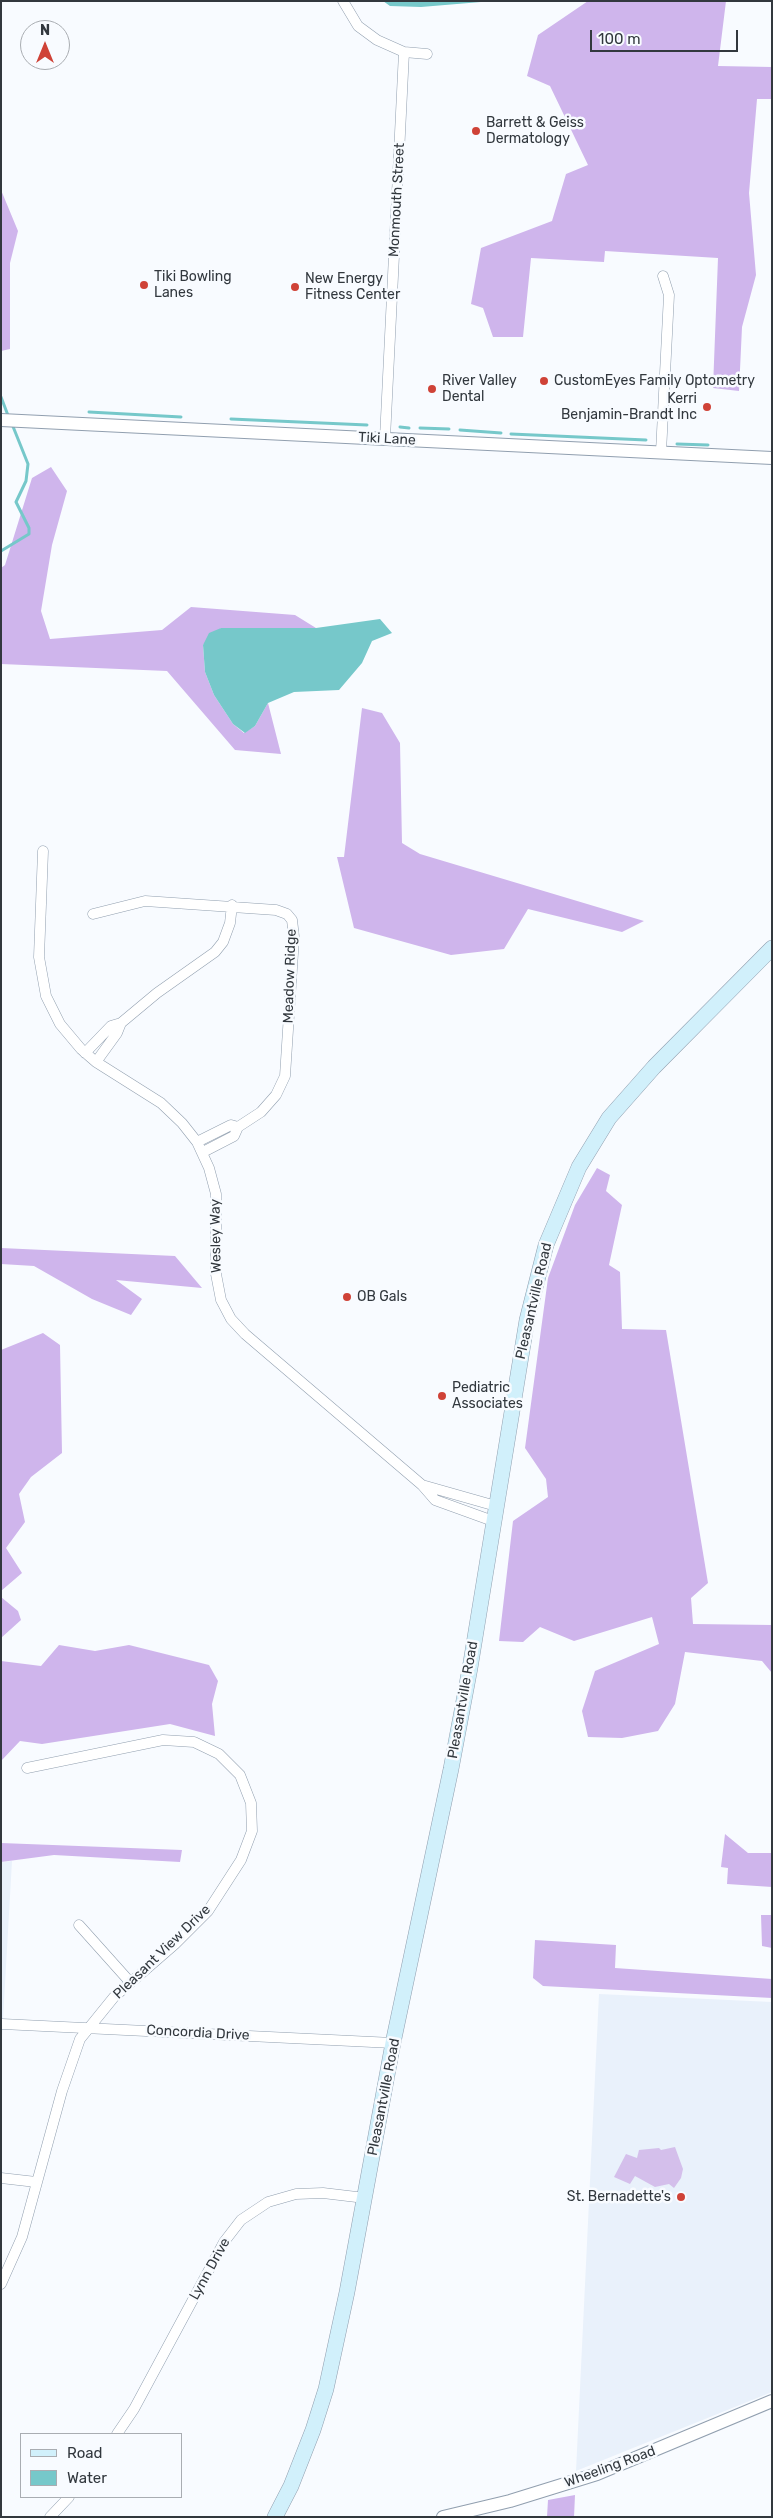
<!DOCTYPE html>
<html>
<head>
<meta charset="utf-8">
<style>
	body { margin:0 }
	#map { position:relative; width:773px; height:2518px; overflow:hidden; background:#f8fbff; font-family:Rubik,sans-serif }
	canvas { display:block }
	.frame { position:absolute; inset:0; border:2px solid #32383e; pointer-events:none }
	.legend { position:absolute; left:20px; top:2433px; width:162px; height:65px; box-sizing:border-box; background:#f8fbff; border:1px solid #a9adb2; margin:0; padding:6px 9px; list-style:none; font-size:15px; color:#32383e }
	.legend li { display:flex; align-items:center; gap:10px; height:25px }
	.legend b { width:25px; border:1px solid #a9adb2 }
	.north { position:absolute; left:20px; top:20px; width:50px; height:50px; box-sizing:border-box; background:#f8fbff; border:1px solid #a9adb2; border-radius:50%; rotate:0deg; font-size:14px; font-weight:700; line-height:20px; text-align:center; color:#32383e }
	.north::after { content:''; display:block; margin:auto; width:18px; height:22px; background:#cf4237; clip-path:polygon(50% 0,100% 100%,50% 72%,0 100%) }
	.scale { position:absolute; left:590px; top:30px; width:148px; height:22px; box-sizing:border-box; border:2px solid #32383e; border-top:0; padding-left:6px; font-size:15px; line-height:18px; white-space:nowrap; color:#32383e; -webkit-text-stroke:4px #f8fbff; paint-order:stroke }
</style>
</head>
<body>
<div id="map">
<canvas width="773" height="2518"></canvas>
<div class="frame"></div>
<ul class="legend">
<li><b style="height:6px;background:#d1f0fb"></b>Road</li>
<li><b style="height:14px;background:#76c8ca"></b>Water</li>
</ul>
<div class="north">N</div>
<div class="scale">100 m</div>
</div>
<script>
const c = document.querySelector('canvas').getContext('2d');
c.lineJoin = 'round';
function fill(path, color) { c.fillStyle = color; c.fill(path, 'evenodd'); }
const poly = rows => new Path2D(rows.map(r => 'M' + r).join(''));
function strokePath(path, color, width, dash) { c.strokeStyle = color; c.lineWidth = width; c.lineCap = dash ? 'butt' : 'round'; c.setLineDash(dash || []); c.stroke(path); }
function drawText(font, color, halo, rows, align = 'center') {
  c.font = font + ' Rubik,sans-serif'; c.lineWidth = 5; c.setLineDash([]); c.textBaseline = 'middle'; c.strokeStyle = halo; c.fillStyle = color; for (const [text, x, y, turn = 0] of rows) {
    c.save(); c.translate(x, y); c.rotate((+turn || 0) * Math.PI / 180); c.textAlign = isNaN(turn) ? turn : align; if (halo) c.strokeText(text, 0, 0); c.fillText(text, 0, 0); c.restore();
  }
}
const built = poly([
	[12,1861,2,2037,1,2037,1,1862],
	[599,1994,772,2002,772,2392,576,2471]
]);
const green = poly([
	[675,2147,683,2169,681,2178,674,2188,669,2184,655,2187,635,2176,630,2184,614,2177,626,2154,637,2158,639,2150,659,2148,661,2150]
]);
const forest = poly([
	[588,1,726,1,718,66,772,67,772,99,757,99,749,193,756,275,742,327,739,391,713,388,718,258,605,251,604,262,531,258,523,337,493,337,483,308,471,304,481,248,552,221,566,174,588,165,550,86,527,76,538,35],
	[1,190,18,231,10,263,10,349,1,351],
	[51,467,67,491,52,545,41,611,50,639,162,630,191,607,295,615,316,628,221,628,203,645,205,672,214,695,233,724,244,733,255,726,268,703,281,754,235,750,167,671,1,664,1,568,5,565,32,478],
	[362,708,382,713,400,743,402,843,420,854,644,921,622,932,528,909,504,949,451,955,354,928,337,857,344,857],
	[597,1168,610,1175,606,1191,622,1205,609,1265,620,1272,622,1329,666,1330,708,1583,691,1598,693,1624,772,1625,772,1673,762,1661,685,1652,675,1704,658,1731,622,1738,588,1737,582,1711,595,1671,659,1644,652,1617,574,1641,540,1627,523,1642,499,1641,513,1521,548,1497,546,1479,525,1448,548,1278,575,1205],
	[1,1248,175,1256,202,1288,116,1280,142,1299,131,1315,92,1299,34,1266,1,1264],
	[43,1333,60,1345,62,1453,31,1477,19,1494,25,1522,6,1548,22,1573,1,1591,1,1350],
	[1,1597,18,1611,21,1620,1,1638],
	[59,1645,95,1651,129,1645,209,1665,218,1681,212,1704,215,1736,170,1724,42,1744,20,1741,1,1761,1,1661,41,1666],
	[725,1834,748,1853,772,1853,772,1887,727,1884,728,1868,721,1867],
	[1,1843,182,1850,180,1862,54,1855,1,1862],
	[761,1915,772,1915,772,1948,762,1946],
	[535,1940,616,1945,615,1968,772,1979,772,1998,543,1986,533,1978],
	[575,2495,574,2517,547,2517,548,2500]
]);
const water = poly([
	[383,1,493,1,421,7,390,6],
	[380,619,392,633,372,641,362,663,339,690,294,692,268,703,255,726,245,733,233,724,214,695,205,672,203,645,209,633,221,628,316,628]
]);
const stream = poly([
	[1,397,9,418],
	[89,412,181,417],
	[231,419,367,425],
	[400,427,409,428],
	[420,428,449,429],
	[460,430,501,433],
	[511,434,646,440],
	[677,444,708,445],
	[1,551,29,534,29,528,16,502,26,481,28,464,12,424]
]);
const minor = poly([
	[343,1,358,26,377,40,404,52,427,54],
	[385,438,404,52],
	[661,452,669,295,663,276],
	[43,851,39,957,46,996,60,1024,81,1049,96,1062,161,1103,182,1123,197,1142,209,1168,216,1194,216,1274,221,1300,231,1319,245,1334,422,1485,435,1500,493,1521],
	[93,914,145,901,276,910,287,914,292,920,294,937,285,1076,276,1095,261,1112,238,1127,234,1136,203,1152],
	[85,1053,111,1026,121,1023],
	[96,1062,117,1033,121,1023,157,993,215,952,223,942,230,923,232,905],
	[197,1142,231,1125,238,1127],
	[422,1485,496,1506],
	[79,1925,130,1982],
	[2,2024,393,2043],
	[1,2178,36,2182],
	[1,2284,22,2237,62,2091,80,2039,114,1997,175,1944,208,1911,241,1860,252,1831,251,1803,240,1775,219,1754,194,1742,163,1740,27,1768],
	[117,2434,134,2409,224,2242,241,2220,268,2202,296,2194,323,2193,365,2198],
	[50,2517,69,2497]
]);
const tertiary = poly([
	[1,420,772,458],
	[443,2517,510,2501,597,2474,772,2401]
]);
const secondary = poly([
	[275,2517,291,2486,313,2430,326,2389,347,2292,393,2043,451,1769,470,1668,527,1320,546,1245,579,1167,609,1118,654,1067,772,948]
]);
const markers = [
	[476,131,5,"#cf4237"],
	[144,285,5,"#cf4237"],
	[295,287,5,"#cf4237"],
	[544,381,5,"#cf4237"],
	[432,389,5,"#cf4237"],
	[707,407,5,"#cf4237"],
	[347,1297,5,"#cf4237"],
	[442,1396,5,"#cf4237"],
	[681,2197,5,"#cf4237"]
];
const poiNames = [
	["Barrett & Geiss",486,123],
	["Dermatology",486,139],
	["Tiki Bowling",154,277],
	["Lanes",154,293],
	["New Energy",305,279],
	["Fitness Center",305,295],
	["River Valley",442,381],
	["Dental",442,397],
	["CustomEyes Family Optometry",554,381],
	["Kerri",697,399,"right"],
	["Benjamin-Brandt Inc",697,415,"right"],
	["OB Gals",357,1297],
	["Pediatric",452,1388],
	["Associates",452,1404],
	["St. Bernadette's",671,2197,"right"]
];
const streetNames = [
	["Monmouth Street",397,200,-87],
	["Tiki Lane",387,439,3],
	["Meadow Ridge",290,976,-88],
	["Wesley Way",216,1236,-91],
	["Pleasantville Road",534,1301,-77],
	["Pleasantville Road",463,1700,-80],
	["Pleasant View Drive",162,1952,-44],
	["Concordia Drive",198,2033,3],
	["Pleasantville Road",384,2097,-79],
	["Lynn Drive",210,2269,-61],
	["Wheeling Road",610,2467,-20]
];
fill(built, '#e9f1fb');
fill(green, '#d4bfeb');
fill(forest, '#cfb5ec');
fill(water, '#76c8ca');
strokePath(stream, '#76c8ca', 3);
strokePath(minor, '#919faf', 11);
strokePath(tertiary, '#919faf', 14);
strokePath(secondary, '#919faf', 16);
strokePath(minor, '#fff', 10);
strokePath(tertiary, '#fff', 12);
strokePath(secondary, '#d1f0fb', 15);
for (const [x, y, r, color] of markers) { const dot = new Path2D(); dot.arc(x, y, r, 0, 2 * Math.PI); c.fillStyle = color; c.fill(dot); strokePath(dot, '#f8fbff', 2); }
drawText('14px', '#32383e', '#f8fbff', poiNames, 'left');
drawText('14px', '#32383e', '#f8fbff', streetNames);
</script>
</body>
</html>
